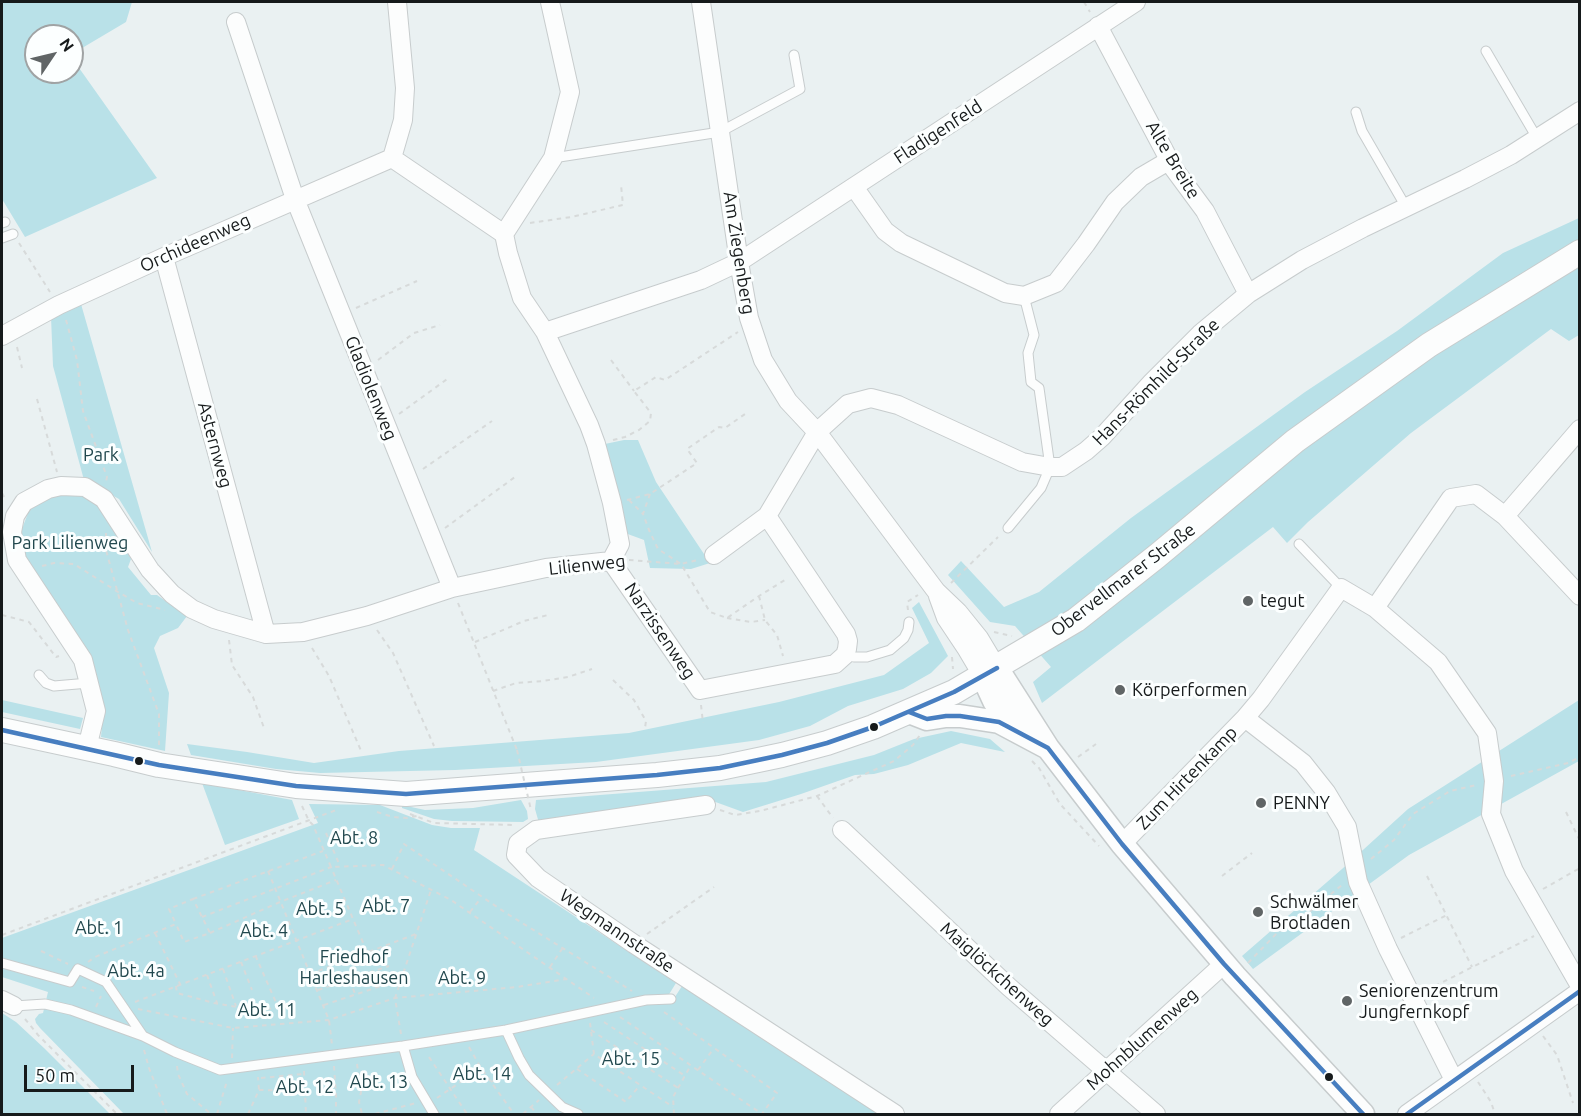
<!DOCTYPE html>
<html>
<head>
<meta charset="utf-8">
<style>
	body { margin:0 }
	#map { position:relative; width:1581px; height:1116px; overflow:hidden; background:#eaf1f2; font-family:Ubuntu,sans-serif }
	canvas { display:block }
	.frame { position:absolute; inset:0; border:3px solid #161a1b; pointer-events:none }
	.north { position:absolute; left:24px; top:24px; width:60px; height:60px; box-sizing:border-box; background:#fcffff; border:2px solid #a0a3a4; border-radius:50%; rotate:55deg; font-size:16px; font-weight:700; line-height:24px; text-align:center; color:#161a1b }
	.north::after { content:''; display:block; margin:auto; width:21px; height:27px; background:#606566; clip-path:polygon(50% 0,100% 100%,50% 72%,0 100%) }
	.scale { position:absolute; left:24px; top:1065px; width:110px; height:27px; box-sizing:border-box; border:3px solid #161a1b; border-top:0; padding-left:8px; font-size:18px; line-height:21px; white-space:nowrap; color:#161a1b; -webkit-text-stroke:4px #fcffff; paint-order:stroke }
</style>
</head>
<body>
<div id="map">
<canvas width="1581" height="1116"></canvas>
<div class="frame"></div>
<div class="north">N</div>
<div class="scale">50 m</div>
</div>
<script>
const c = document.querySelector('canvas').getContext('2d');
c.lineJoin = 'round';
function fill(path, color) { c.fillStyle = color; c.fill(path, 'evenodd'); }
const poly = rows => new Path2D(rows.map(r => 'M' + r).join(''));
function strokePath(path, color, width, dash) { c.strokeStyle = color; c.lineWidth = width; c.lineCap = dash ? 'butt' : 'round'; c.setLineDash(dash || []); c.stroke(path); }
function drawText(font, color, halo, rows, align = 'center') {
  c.font = font + ' Ubuntu,sans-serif'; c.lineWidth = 6; c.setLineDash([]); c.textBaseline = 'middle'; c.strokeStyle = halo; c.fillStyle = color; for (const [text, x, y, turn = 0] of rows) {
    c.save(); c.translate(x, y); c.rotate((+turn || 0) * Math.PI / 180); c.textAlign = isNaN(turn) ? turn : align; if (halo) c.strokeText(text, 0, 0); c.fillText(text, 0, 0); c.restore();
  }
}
const green = poly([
	[2,2,132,2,126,22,72,54,72,36,36,36,36,72,72,72,72,58,157,178,25,237,2,199],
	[1579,218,1579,335,1569,341,1551,329,1411,433,1308,522,1287,543,1273,527,1042,703,1033,682,1051,667,1015,626,990,622,948,575,961,561,1004,607,1039,592,1131,518,1305,392,1397,331,1503,253],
	[81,304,152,552,119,499,84,480,53,366,51,317],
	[624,440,638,440,656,482,710,563,691,569,650,568,644,540,625,533,600,445],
	[50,494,83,494,104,509,131,559,128,567,151,595,157,595,187,616,178,628,160,636,154,648,169,693,165,751,101,737,103,712,24,558,20,534,30,508],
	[919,602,948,656,931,673,903,689,848,706,810,726,759,740,596,762,455,770,320,773,276,769,191,755,187,744,247,752,314,763,399,751,629,733,779,702,884,675,929,643,912,608],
	[2,700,83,718,80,729,2,712],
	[1579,700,1579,761,1409,855,1253,969,1242,956,1342,869,1408,809],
	[951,731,990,739,1005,752,961,743,908,765,874,774,855,775,801,794,743,812,710,800,539,823,535,809,536,800,766,782,874,755,914,739],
	[202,783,292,800,299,819,225,845],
	[521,800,527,811,528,819,523,822,452,821,434,819,402,808,402,805,425,810,473,808],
	[309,804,380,805,432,825,451,828,480,828,474,850,676,983,668,996,673,1000,682,986,880,1114,124,1114,40,1028,36,1023,35,1019,39,1014,43,1013,48,992,2,977,2,938,318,823],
	[2,1013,16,1022,44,1048,110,1114,2,1114]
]);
const path = poly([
	[1084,2,1090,12],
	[530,223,571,217,623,205,621,185],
	[19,243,50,292],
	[356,308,417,281],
	[66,320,77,360,83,411,107,477,106,482],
	[17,347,22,368],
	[378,360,414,333,440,325],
	[611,360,634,391],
	[37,399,57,472],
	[399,414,450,377],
	[613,440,625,437,639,430,650,421,651,413,634,391,656,377,665,380,738,332],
	[423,469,492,421],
	[2,493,6,501],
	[650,494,643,514,649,530,658,549,681,564,710,612,727,618,759,596,788,578],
	[627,500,650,494,697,463,687,449,719,427,725,428,745,414],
	[629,500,643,514],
	[445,528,515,477],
	[106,533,106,550,128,630,159,714,159,747],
	[629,560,681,564,698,560],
	[42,566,54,563,74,564,118,592,137,603,165,610],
	[951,583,998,537],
	[759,596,765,620,777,635,783,656],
	[458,603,517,750],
	[908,610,907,602,918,595],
	[2,615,29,622,56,657,59,656],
	[727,618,751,622,765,620],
	[377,630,393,653,434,746],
	[994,632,1012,636],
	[229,640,232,665,253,697,264,728],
	[475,642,524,621,548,615],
	[312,648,329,676,362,753],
	[952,657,953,669],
	[613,680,634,700,646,721,645,728],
	[493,691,516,683,543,681,568,677,592,669],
	[701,705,703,723],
	[1078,757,1096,744],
	[1032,761,1039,768,1060,804,1099,846],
	[1511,776,1568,763,1580,757],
	[817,796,833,818],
	[302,806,309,821,313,825,331,867,383,865,451,900,594,998],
	[720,810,735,815,760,811,817,796,894,761,913,745,920,735],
	[377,812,393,817,407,818,417,816],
	[1566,812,1580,841],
	[410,814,434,823,514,825],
	[326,833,340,866],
	[1371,859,1394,840,1413,814,1450,791,1476,785],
	[392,869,404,844,506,913,632,991],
	[268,871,329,1020,332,1045],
	[1222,876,1252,853],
	[1427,876,1472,967],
	[1543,889,1580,868],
	[193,899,323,851],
	[470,912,481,898],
	[202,917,331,867,367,952],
	[155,933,180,984],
	[210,933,280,902,336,880],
	[647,934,714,887],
	[2,935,339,809],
	[1401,938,1447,915],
	[41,951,68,964],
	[88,962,95,957,176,924,184,942,210,933,193,899,169,909,176,924],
	[241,962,252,990],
	[1248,963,1278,932,1309,912,1342,885],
	[550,967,562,949],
	[223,969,236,1006],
	[310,974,416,934],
	[207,975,217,1003],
	[350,980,355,994],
	[176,986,177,993,214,1003,259,1011,278,1007,256,957],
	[82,987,94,991],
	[318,990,389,966],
	[1427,990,1534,936],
	[135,1002,353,919],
	[324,1005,381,986],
	[96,1007,101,996],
	[138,1009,233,1028,329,1020,395,998,517,987,567,979],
	[664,1012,777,1093,762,1114],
	[620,1017,762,1114],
	[25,1019,38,1035,117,1114],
	[604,1022,685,1076],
	[590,1023,594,1054,673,1107],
	[591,1030,678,1088],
	[401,1034,395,998,431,890],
	[1543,1036,1557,1055,1573,1103],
	[469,1047,481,1068,514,1114],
	[144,1050,149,1068,167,1114],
	[429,1057,467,1114],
	[232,1058,233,1028],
	[357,1064,361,1092,359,1102,362,1114],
	[177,1066,178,1074,187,1094,211,1114],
	[334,1066,336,1096,336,1114],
	[577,1069,626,1102,640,1085],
	[698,1070,714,1048],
	[304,1071,306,1114],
	[261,1078,303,1074],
	[491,1082,512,1070],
	[1478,1082,1491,1102,1495,1114],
	[557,1085,594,1054],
	[259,1090,304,1091],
	[437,1098,481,1068],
	[531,1107,537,1114],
	[217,1114,227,1081],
	[248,1114,259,1090,258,1077],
	[375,1114,416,1103],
	[523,1114,539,1100],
	[674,1114,673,1097,691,1065]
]);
const service = poly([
	[1486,51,1537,138],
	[1356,112,1362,131,1406,207],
	[553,158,720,132,800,89,794,55],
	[2,223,5,222],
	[2,238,13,234],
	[1008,528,1041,488,1050,467,1039,388,1031,382,1028,353,1034,335,1024,296],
	[1299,544,1341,588],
	[845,655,854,657,867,657,890,650,904,638,908,630,909,622],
	[39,675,46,683,54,686,89,683],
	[2,963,70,982,78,969,106,982,143,1036],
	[14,1006,45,1004,71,1010,143,1036,175,1052,220,1070,403,1046,506,1030,646,1000,671,999],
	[506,1030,519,1058,529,1075,562,1107,578,1114],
	[403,1046,412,1077,434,1114]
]);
const minor = poly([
	[550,2,570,92,553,158,504,234,508,253,522,298,545,332,589,425,596,444,612,503,620,544,611,561],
	[701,2,739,262,749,318,763,360,788,401,817,432,936,591,958,612,979,638,997,668],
	[236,22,295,199,452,588],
	[1098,26,1174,169,1205,211,1248,294],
	[392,158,403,120,405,88,397,2],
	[854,187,885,231,901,243,1005,293,1024,296,1056,283,1086,244,1115,202,1141,177,1170,160],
	[164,257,266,634],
	[545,332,701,280,739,262,1136,2],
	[2,336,59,305,164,257,392,158,504,234],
	[1505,516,1580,429],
	[714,555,767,516,817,432,848,404,871,398,898,405,1022,462,1050,467,1062,467,1086,451,1102,437,1152,382,1200,334,1248,294,1302,260,1363,228,1465,179,1511,155,1580,111],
	[611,561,700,690,835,664,845,655,847,649,848,641,846,634,767,516],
	[938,596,946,618,966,648,982,675],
	[1375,608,1438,662,1487,733,1494,781,1491,814,1514,871,1580,986],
	[1245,718,1303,763,1326,792,1347,827,1358,882,1388,949,1454,1080],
	[87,748,96,711,83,660,17,560,12,532,15,516,24,502,48,489,61,486,85,487,104,499,150,570,172,594,192,609,214,619,266,634,303,632,367,616,452,588,546,568,611,561],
	[706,805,536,830,518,843,516,855,538,878,634,944,895,1114],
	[842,830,1009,987,1156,1114],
	[1122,844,1245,718,1261,699,1341,588,1375,608,1451,498,1476,494,1505,516,1580,596],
	[2,1000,14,1006],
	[1059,1114,1224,964],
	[1407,1114,1580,991]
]);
const tertiary = poly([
	[997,668,1048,748,1122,844,1235,976,1363,1114],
	[982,675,994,701,1014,729],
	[909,712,927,719,946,716,960,716,999,722,1046,747]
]);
const secondary = poly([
	[2,730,114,754,159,765,296,786,406,794,657,775,720,768,782,755,827,743,873,727,954,692,1076,620,1157,556,1295,441,1429,345,1580,252]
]);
const pathBridge = poly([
	[517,750,531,810]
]);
const bus1 = poly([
	[909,712,927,719,946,716,960,716,999,722,1048,748,1122,844,1224,964,1363,1114],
	[2,730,159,765,296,786,406,794,657,775,720,768,782,755,827,743,873,727,954,692,997,668],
	[1407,1114,1580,991]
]);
const markers = [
	[1248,601,6,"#606566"],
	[1120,690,6,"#606566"],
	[874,727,5,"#161a1b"],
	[139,761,5,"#161a1b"],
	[1261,803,6,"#606566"],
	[1258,912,6,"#606566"],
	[1347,1001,6,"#606566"],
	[1329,1077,5,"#161a1b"]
];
const streetNames = [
	["Fladigenfeld",938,132,-33],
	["Alte Breite",1173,160,59],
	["Orchideenweg",195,243,-24],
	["Am Ziegenberg",739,253,81],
	["Hans-Römhild-Straße",1156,382,-45],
	["Gladiolenweg",371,388,68],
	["Asternweg",215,445,75],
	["Lilienweg",587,565,-6],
	["Obervellmarer Straße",1123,580,-37],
	["Narzissenweg",660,631,56],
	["Zum Hirtenkamp",1187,778,-46],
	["Wegmannstraße",617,931,34],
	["Maiglöckchenweg",997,974,42],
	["Mohnblumenweg",1142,1039,-42]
];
const parkNames = [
	["Park",101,455],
	["Park Lilienweg",70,543],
	["Abt. 8",354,838],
	["Abt. 7",386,906],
	["Abt. 5",320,909],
	["Abt. 1",99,928],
	["Abt. 4",264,931],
	["Friedhof",354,957],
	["Harleshausen",354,978],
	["Abt. 4a",136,971],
	["Abt. 9",462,978],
	["Abt. 11",267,1010],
	["Abt. 15",631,1059],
	["Abt. 14",482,1074],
	["Abt. 13",379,1082],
	["Abt. 12",305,1087]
];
const poiNames = [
	["tegut",1260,601],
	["Körperformen",1132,690],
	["PENNY",1273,803],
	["Schwälmer",1270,902],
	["Brotladen",1270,923],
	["Seniorenzentrum",1359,991],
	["Jungfernkopf",1359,1012]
];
fill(green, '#b9e1e8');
strokePath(service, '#c7cccd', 11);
strokePath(minor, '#c7cccd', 20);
strokePath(tertiary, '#c7cccd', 25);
strokePath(secondary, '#c7cccd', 26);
strokePath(path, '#d7dada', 2, [4.5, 4.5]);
strokePath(service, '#fcfdfd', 9);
strokePath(minor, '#fcfdfd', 18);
strokePath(tertiary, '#fcfdfd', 22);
strokePath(secondary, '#fcfdfd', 24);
strokePath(pathBridge, '#d7dada', 2, [4.5, 4.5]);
strokePath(bus1, '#477ec0', 4.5);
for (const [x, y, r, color] of markers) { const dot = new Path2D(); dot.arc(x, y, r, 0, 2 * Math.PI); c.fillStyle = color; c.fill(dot); strokePath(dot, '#fcffff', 2); }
drawText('18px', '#161a1b', '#fcffff', streetNames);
drawText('18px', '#21484e', '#fcffff', parkNames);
drawText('18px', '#161a1b', '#fcffff', poiNames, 'left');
</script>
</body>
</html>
